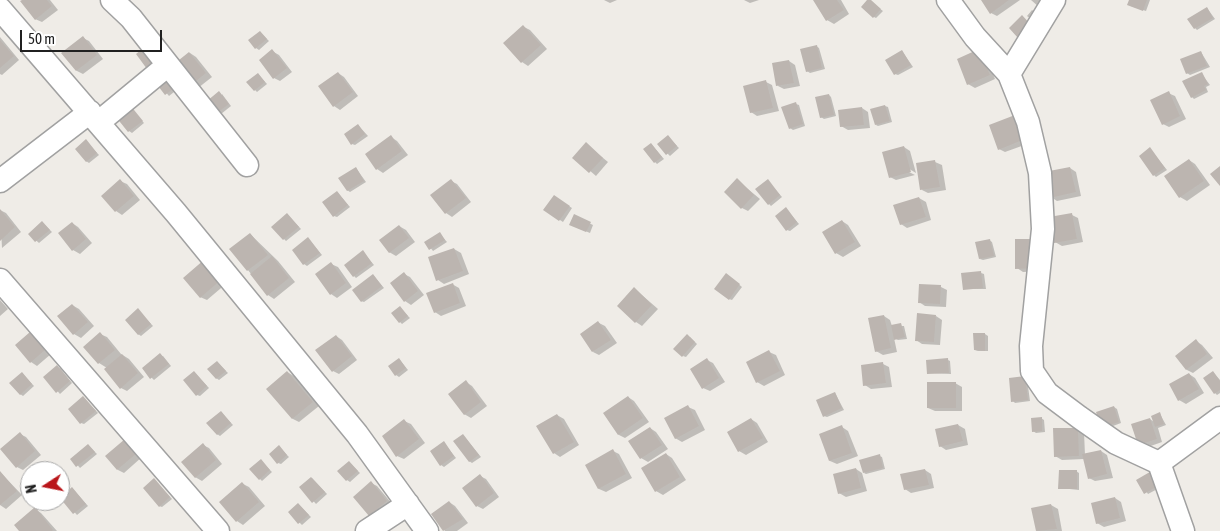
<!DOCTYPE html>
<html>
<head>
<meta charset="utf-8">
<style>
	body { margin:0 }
	#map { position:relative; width:1220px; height:531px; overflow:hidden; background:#efece7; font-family:"Asap Condensed",sans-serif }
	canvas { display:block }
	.north { position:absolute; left:20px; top:461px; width:50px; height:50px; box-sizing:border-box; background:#fff; border:1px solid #a6a6a6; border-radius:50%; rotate:259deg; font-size:14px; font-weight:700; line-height:20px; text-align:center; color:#202020 }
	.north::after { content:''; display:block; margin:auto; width:18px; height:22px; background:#b9161a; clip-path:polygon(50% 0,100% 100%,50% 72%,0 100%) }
	.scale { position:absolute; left:20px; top:30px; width:142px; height:22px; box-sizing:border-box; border:2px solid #202020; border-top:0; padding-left:6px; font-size:15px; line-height:18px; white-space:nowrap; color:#202020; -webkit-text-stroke:4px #fff; paint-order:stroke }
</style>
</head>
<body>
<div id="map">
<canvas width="1220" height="531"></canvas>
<div class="north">N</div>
<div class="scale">50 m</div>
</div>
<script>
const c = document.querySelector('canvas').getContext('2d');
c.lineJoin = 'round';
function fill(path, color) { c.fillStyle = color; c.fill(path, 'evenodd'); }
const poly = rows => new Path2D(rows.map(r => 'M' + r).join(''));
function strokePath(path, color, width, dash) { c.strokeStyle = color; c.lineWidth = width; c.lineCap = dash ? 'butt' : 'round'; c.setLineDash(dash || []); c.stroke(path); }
const shadow = poly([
	[24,0,50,0,58,10,42,22,35,19],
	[604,0,617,0,610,3],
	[744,0,759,0,750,3],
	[815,0,841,0,849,14,834,24,827,20],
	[868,0,883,11,876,18,874,17],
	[982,0,1020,0,997,16,991,13],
	[1031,0,1045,0,1039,7],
	[1130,0,1150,0,1146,11,1131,6],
	[1207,8,1215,19,1197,30,1195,28],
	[1032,10,1035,12,1033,21,1027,16],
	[524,27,530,30,547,49,528,66,522,62],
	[260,32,269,41,259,50,256,48],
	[0,37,19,60,2,75,0,74],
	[83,38,89,41,103,59,83,74,77,71,63,53],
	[816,46,819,48,825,69,810,73,807,71],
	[272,51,279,55,292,72,280,81,274,78],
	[902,51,913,67,898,75,895,74],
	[1201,52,1210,67,1190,75,1187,73],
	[190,53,196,57,212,77,198,88,191,84],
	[985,54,995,79,975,88,968,84],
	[789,61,795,65,800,86,784,89,778,86],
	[338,73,344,77,358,96,340,110,334,106],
	[1201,73,1210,85,1206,87,1208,92,1194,99,1192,97],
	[258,74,267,84,257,92,255,90],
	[157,82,179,88,169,96],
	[766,82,772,85,779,111,757,116,751,112],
	[1168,93,1175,96,1186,119,1169,127,1163,124],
	[222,94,231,106,221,114,218,112],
	[829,95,831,97,836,116,824,119,821,117],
	[796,104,799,105,805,126,793,130,790,128],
	[885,106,888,107,892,122,878,126,876,125],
	[130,107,144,123,132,133,129,131],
	[862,108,868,112,870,128,848,130,841,126],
	[358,125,368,136,355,145,352,144],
	[990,126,1030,143,1005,152,999,149],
	[391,137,397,141,408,155,383,173,377,169],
	[668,137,679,148,670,156,659,145],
	[86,141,99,155,89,163,86,161],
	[586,144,608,162,596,176,574,157],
	[651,144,664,159,657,164,655,162],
	[904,147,910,151,916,173,906,167,905,170,915,175,896,180,890,177],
	[1150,149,1167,170,1156,177,1154,175],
	[1189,160,1195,164,1210,185,1187,201,1180,197,1166,176],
	[935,162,942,165,946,190,928,193,922,190],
	[356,168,366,182,350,192,347,190],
	[1070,168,1076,172,1081,196,1057,201,1051,197],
	[737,180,760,199,748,211,742,208],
	[120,181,127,184,140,200,122,215,116,211],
	[451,181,457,184,471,202,452,217,446,213],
	[768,181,782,197,771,206,769,204],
	[337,192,350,207,337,217,334,216],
	[554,197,572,208,563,222,545,210],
	[919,198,926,202,931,220,907,228,901,224],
	[786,209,799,224,790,231,787,230],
	[0,210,6,213,21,232,2,248],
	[287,214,301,229,286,241,284,239],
	[1072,215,1078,218,1083,242,1062,246,1055,242],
	[574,216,593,225,590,233,573,226],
	[842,221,848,225,861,246,843,257,836,253,824,232],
	[72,223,78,227,92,243,80,254,73,250,60,233],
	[45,225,52,232,39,243,29,234],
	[399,226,406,230,415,242,396,256,389,252],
	[250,234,278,261,295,282,274,299,268,295,231,249],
	[440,234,447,242,433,251,426,242],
	[308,238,322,255,307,266,304,264],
	[989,240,992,242,996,257,983,260,980,259],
	[1044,244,1044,271,1023,272,1017,268],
	[454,249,461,253,469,274,444,284,438,280],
	[363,252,374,265,356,278,354,276],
	[205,260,227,283,207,300,200,297],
	[331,264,338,267,352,287,337,298,331,294],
	[981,273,984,274,986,289,964,289],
	[404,274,410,277,424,295,411,305,405,301],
	[374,276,384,288,364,302,361,301],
	[729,276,742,287,732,300,729,299],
	[452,284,459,288,466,306,441,316,435,312],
	[920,285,941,287,947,290,946,307,925,306,919,302],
	[635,289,658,309,642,326,636,322],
	[0,300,8,309,0,316],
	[72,305,79,309,94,326,81,338,74,334,59,316],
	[400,308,410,318,402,324,400,322],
	[138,310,153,326,141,336,138,334],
	[884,316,890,320,892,326,904,326,907,339,898,340,894,338,897,352,883,355,876,351],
	[936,316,942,320,940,345,922,344,916,340],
	[599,323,605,326,617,343,599,355,593,352],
	[30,333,37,337,51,354,37,366,31,362],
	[100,334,107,337,121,354,129,359,144,377,127,391,121,388,107,368,99,363,85,347],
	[985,334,988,336,988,351,978,351,975,350],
	[336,336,342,340,357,360,339,374,333,371],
	[690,337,697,344,686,357,683,356],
	[1196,341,1202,345,1213,358,1193,373,1187,370,1177,356],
	[769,352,776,355,785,375,764,386,757,382],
	[163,356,171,366,154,380,143,369],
	[399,359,408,370,399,377,396,375],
	[707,360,713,363,725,382,710,391,703,388],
	[948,360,950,361,951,374,928,373],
	[217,362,228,373,219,380,216,378],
	[883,364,889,367,892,387,871,389,865,385],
	[60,368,72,383,60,394,45,377],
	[194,372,209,388,200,396,197,395],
	[287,372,294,376,319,406,299,422,293,419,268,389],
	[1213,372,1220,380,1220,393,1217,395,1215,393],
	[22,373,34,386,23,396,20,394],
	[1189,374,1195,378,1204,393,1186,404,1179,400],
	[1027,379,1030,401,1015,403,1013,401],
	[466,382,472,386,487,406,471,418,464,414],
	[955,383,962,387,962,411,935,411,928,408],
	[835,393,844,410,827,417,824,416],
	[83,397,98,413,84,424,81,423],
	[628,397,634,401,649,422,625,438,619,435,605,413],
	[688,407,695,410,705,430,682,442,675,438],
	[1114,407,1117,409,1121,423,1105,429],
	[221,412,233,425,220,436,217,434],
	[1160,414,1166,425,1158,428,1162,442,1145,448,1139,444,1150,419,1154,422],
	[557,415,564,419,579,445,560,457,554,453],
	[1041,418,1044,420,1045,432,1036,433,1033,431],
	[751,419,757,423,768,442,746,455,739,451,728,432],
	[404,421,411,424,425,443,404,459,397,456],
	[958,425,965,429,968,445,946,450,940,446],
	[842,427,848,431,858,456,837,464,830,461,821,435],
	[650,428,656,432,668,449,648,462,641,458,630,441],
	[1078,429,1084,432,1085,455,1101,451,1107,455,1113,478,1095,481,1089,478,1084,459,1062,460,1055,456],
	[20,434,26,437,41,455,23,470,17,467],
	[463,435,481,457,472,463,469,461],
	[125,440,142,457,124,473,118,470,106,456],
	[444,443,456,458,444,467,441,465],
	[88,445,97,454,80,468,72,459],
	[203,445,209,448,222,464,202,481,195,477],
	[279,447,289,457,281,464,278,463],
	[613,451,619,454,632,478,606,492,599,489,587,466],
	[666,454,672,458,686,480,663,495,656,491],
	[879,456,882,457,885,469,866,474,864,473],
	[261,461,272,472,262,481,260,479],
	[349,462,360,473,350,482,347,480],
	[856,469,862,473,867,491,846,497,839,493],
	[925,470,931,474,934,488,911,493,905,489],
	[1076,471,1079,473,1079,490,1060,488],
	[0,472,22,495,6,509,0,505],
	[480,476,486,479,499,497,483,509,477,506],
	[312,478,327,494,316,504,301,487],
	[155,480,172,499,162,507,159,506],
	[1138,480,1165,485,1148,494],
	[371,483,377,486,393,505,377,519,370,515,355,497],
	[243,484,249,487,265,506,243,525,237,521],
	[72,488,88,506,77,515,61,497],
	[1115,498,1121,502,1126,521,1104,527,1097,523],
	[449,502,455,506,468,523,457,531,445,531,432,514],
	[298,504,311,517,302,525,289,512],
	[1051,505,1058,509,1062,531,1037,531,1032,509],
	[35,509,41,513,57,531,21,531]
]);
const building = poly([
	[22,0,47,0,52,6,35,20,20,1],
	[813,0,837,0,844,10,826,21],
	[867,0,871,0,881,9,873,18,861,7],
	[981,0,1009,0,990,14],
	[1129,0,1147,0,1143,11,1127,5],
	[1207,7,1213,18,1194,29,1187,19],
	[1022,15,1031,25,1018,38,1009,28],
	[523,25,541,45,521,63,503,43],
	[260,31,267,39,255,49,248,40],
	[83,36,97,55,76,71,61,53],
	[0,40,14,56,0,68],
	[147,45,158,60,147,69,136,54],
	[817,45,822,68,806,72,800,49],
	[272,49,287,68,273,79,259,60],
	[979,49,990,75,967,85,957,59],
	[902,50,911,65,894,75,885,60],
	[1201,51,1207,66,1186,74,1180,59],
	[189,52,206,73,191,85,174,64],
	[789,60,794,83,776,86,772,63],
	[338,72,353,92,333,107,318,86],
	[1202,72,1208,84,1204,86,1206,90,1191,98,1182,81],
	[167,73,177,86,165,95,155,82],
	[258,73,265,82,254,91,246,82],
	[766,80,773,108,750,113,743,86],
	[219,91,229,104,217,113,207,101],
	[1169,91,1180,116,1162,125,1150,100],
	[829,94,834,115,820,118,815,97],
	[796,102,803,124,789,129,781,107],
	[130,105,143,121,128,132,116,117],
	[885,105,890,121,875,125,870,109],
	[862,107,864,125,840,127,838,110],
	[1015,115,1025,139,998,150,989,125],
	[358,124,365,134,351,145,344,134],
	[391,135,402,151,376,170,365,154],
	[668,135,677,146,666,155,657,144],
	[86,139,97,153,86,162,75,149],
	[586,142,603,158,589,173,572,158],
	[651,143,662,157,654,163,643,149],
	[904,146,911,172,889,178,882,152],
	[1150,147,1165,168,1153,176,1139,156],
	[1189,159,1204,181,1179,198,1164,176],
	[935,160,940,187,920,190,916,163],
	[1220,166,1220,186,1210,174],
	[356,167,364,181,347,191,338,178],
	[1070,167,1076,192,1050,198,1044,172],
	[737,178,754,195,741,209,724,192],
	[120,179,134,196,115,212,101,196],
	[451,179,466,198,445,214,430,195],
	[768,179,780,195,768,205,755,189],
	[337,191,348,205,333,217,322,202],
	[554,195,570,206,559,221,543,210],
	[919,197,926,217,900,225,893,205],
	[786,207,797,222,786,231,775,216],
	[0,209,15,227,0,241],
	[287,213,299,227,283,240,271,227],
	[1072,213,1077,239,1054,243,1049,217],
	[574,214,591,222,586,232,569,225],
	[842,220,855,242,835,254,822,232],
	[42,221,50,230,35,242,28,234],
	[72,222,86,239,72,251,58,233],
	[399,225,409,238,389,253,379,240],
	[440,232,445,240,429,250,424,242],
	[250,233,268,255,247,271,229,249],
	[308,237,320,253,303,265,292,250],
	[990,239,994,256,979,259,975,242],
	[1015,239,1038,239,1038,268,1015,269],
	[454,248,463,271,436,281,428,257],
	[363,250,372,263,353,277,344,265],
	[272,256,289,278,267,296,250,274],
	[205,259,222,279,200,298,183,278],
	[331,262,346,283,330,295,315,274],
	[981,271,983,288,963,290,961,273],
	[404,272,418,291,404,302,390,283],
	[726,273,740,284,729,300,714,289],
	[373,274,382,286,361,302,352,290],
	[453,283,460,303,434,313,426,293],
	[919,284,941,285,940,304,918,303],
	[634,287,652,305,635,323,617,306],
	[72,304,88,322,73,335,57,316],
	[400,306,408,316,399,323,391,313],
	[138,308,151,324,138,335,125,320],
	[917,313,936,315,934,342,915,341],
	[884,315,891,348,875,352,868,318],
	[598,321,611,340,592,352,580,334],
	[901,323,905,337,894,340,891,325],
	[30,332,45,350,30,363,15,345],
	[100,332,115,350,98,364,83,347],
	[973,333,985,333,985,351,974,350],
	[687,334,695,342,682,357,673,349],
	[336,335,352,356,332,372,315,350],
	[1196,339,1207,354,1186,370,1175,356],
	[769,350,780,371,756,383,746,362],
	[160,353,169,364,150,379,142,368],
	[122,354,138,373,120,389,104,369],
	[399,358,406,368,395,376,388,366],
	[707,358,719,378,702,389,690,369],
	[948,358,949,373,927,374,926,360],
	[217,361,226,371,216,379,207,369],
	[883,362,886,383,863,386,861,365],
	[57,365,70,381,56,393,43,377],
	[194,371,207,386,196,396,183,380],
	[287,371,313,402,292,419,266,389],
	[1213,371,1220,381,1220,390,1214,394,1203,378],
	[22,372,32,384,20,395,9,383],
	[1189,373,1199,389,1178,401,1169,384],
	[1025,376,1028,400,1011,402,1009,378],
	[466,380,481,402,464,415,448,394],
	[927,382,956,382,956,408,927,408],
	[835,392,842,408,823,417,816,400],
	[83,396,96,411,80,424,68,409],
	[628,396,643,418,618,435,603,413],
	[688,405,699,426,675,439,664,418],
	[1114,406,1119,422,1101,428,1096,412],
	[221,411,231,423,217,435,206,423],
	[1160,412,1164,424,1155,427,1151,416],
	[557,414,574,442,553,454,536,426],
	[1042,417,1042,431,1032,432,1031,418],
	[751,418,763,438,738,452,727,432],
	[1150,418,1157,439,1138,445,1131,424],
	[404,419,419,439,396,457,382,436],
	[958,424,963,441,939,447,935,429],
	[842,425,852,453,829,461,819,434],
	[650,427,662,445,640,459,628,441],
	[1053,428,1078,428,1079,456,1054,457],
	[20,432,35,451,16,468,0,449],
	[463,434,479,455,469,462,453,441],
	[125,439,137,453,117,470,105,456],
	[444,441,454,456,440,466,430,451],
	[203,443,216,460,195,478,181,462],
	[88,444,95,452,76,467,70,459],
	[279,445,287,455,277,464,269,454],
	[613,449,626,474,598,489,585,465],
	[1101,450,1107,474,1088,479,1082,454],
	[666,453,680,477,655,492,641,468],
	[880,454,883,468,863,473,859,460],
	[261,459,270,470,259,480,249,469],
	[349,461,358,471,346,481,337,471],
	[856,468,861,488,838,494,833,474],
	[925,469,929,485,904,490,900,474],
	[1155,469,1163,483,1144,494,1136,480],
	[1059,470,1077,470,1077,489,1058,489],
	[0,471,17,491,0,505],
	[480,474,494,493,476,507,462,488],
	[311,477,325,492,312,503,299,487],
	[154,478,170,497,159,507,143,488],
	[371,481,387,501,369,516,353,497],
	[242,482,259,502,236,522,219,502],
	[72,487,86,504,73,514,60,498],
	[1115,497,1120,518,1096,524,1091,503],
	[449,501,463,519,443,531,431,514],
	[298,503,309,515,298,524,288,512],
	[1051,504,1057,529,1036,531,1031,508],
	[35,507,53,530,52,531,19,531,14,525]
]);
const street = poly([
	[112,0,131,18,247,165],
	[948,0,975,37,1009,74,1028,122,1040,173,1043,229,1031,346,1032,371,1047,393,1079,417,1116,443,1159,463,1183,531],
	[0,9,176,213,357,434,427,531],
	[1009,74,1054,0],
	[99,122,168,65],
	[0,181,90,112],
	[0,280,218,531],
	[1159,463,1220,418],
	[367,531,408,504]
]);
fill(shadow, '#0003');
fill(building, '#bcb5b0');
strokePath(street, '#a1a1a1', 25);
strokePath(street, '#fff', 22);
</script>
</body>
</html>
